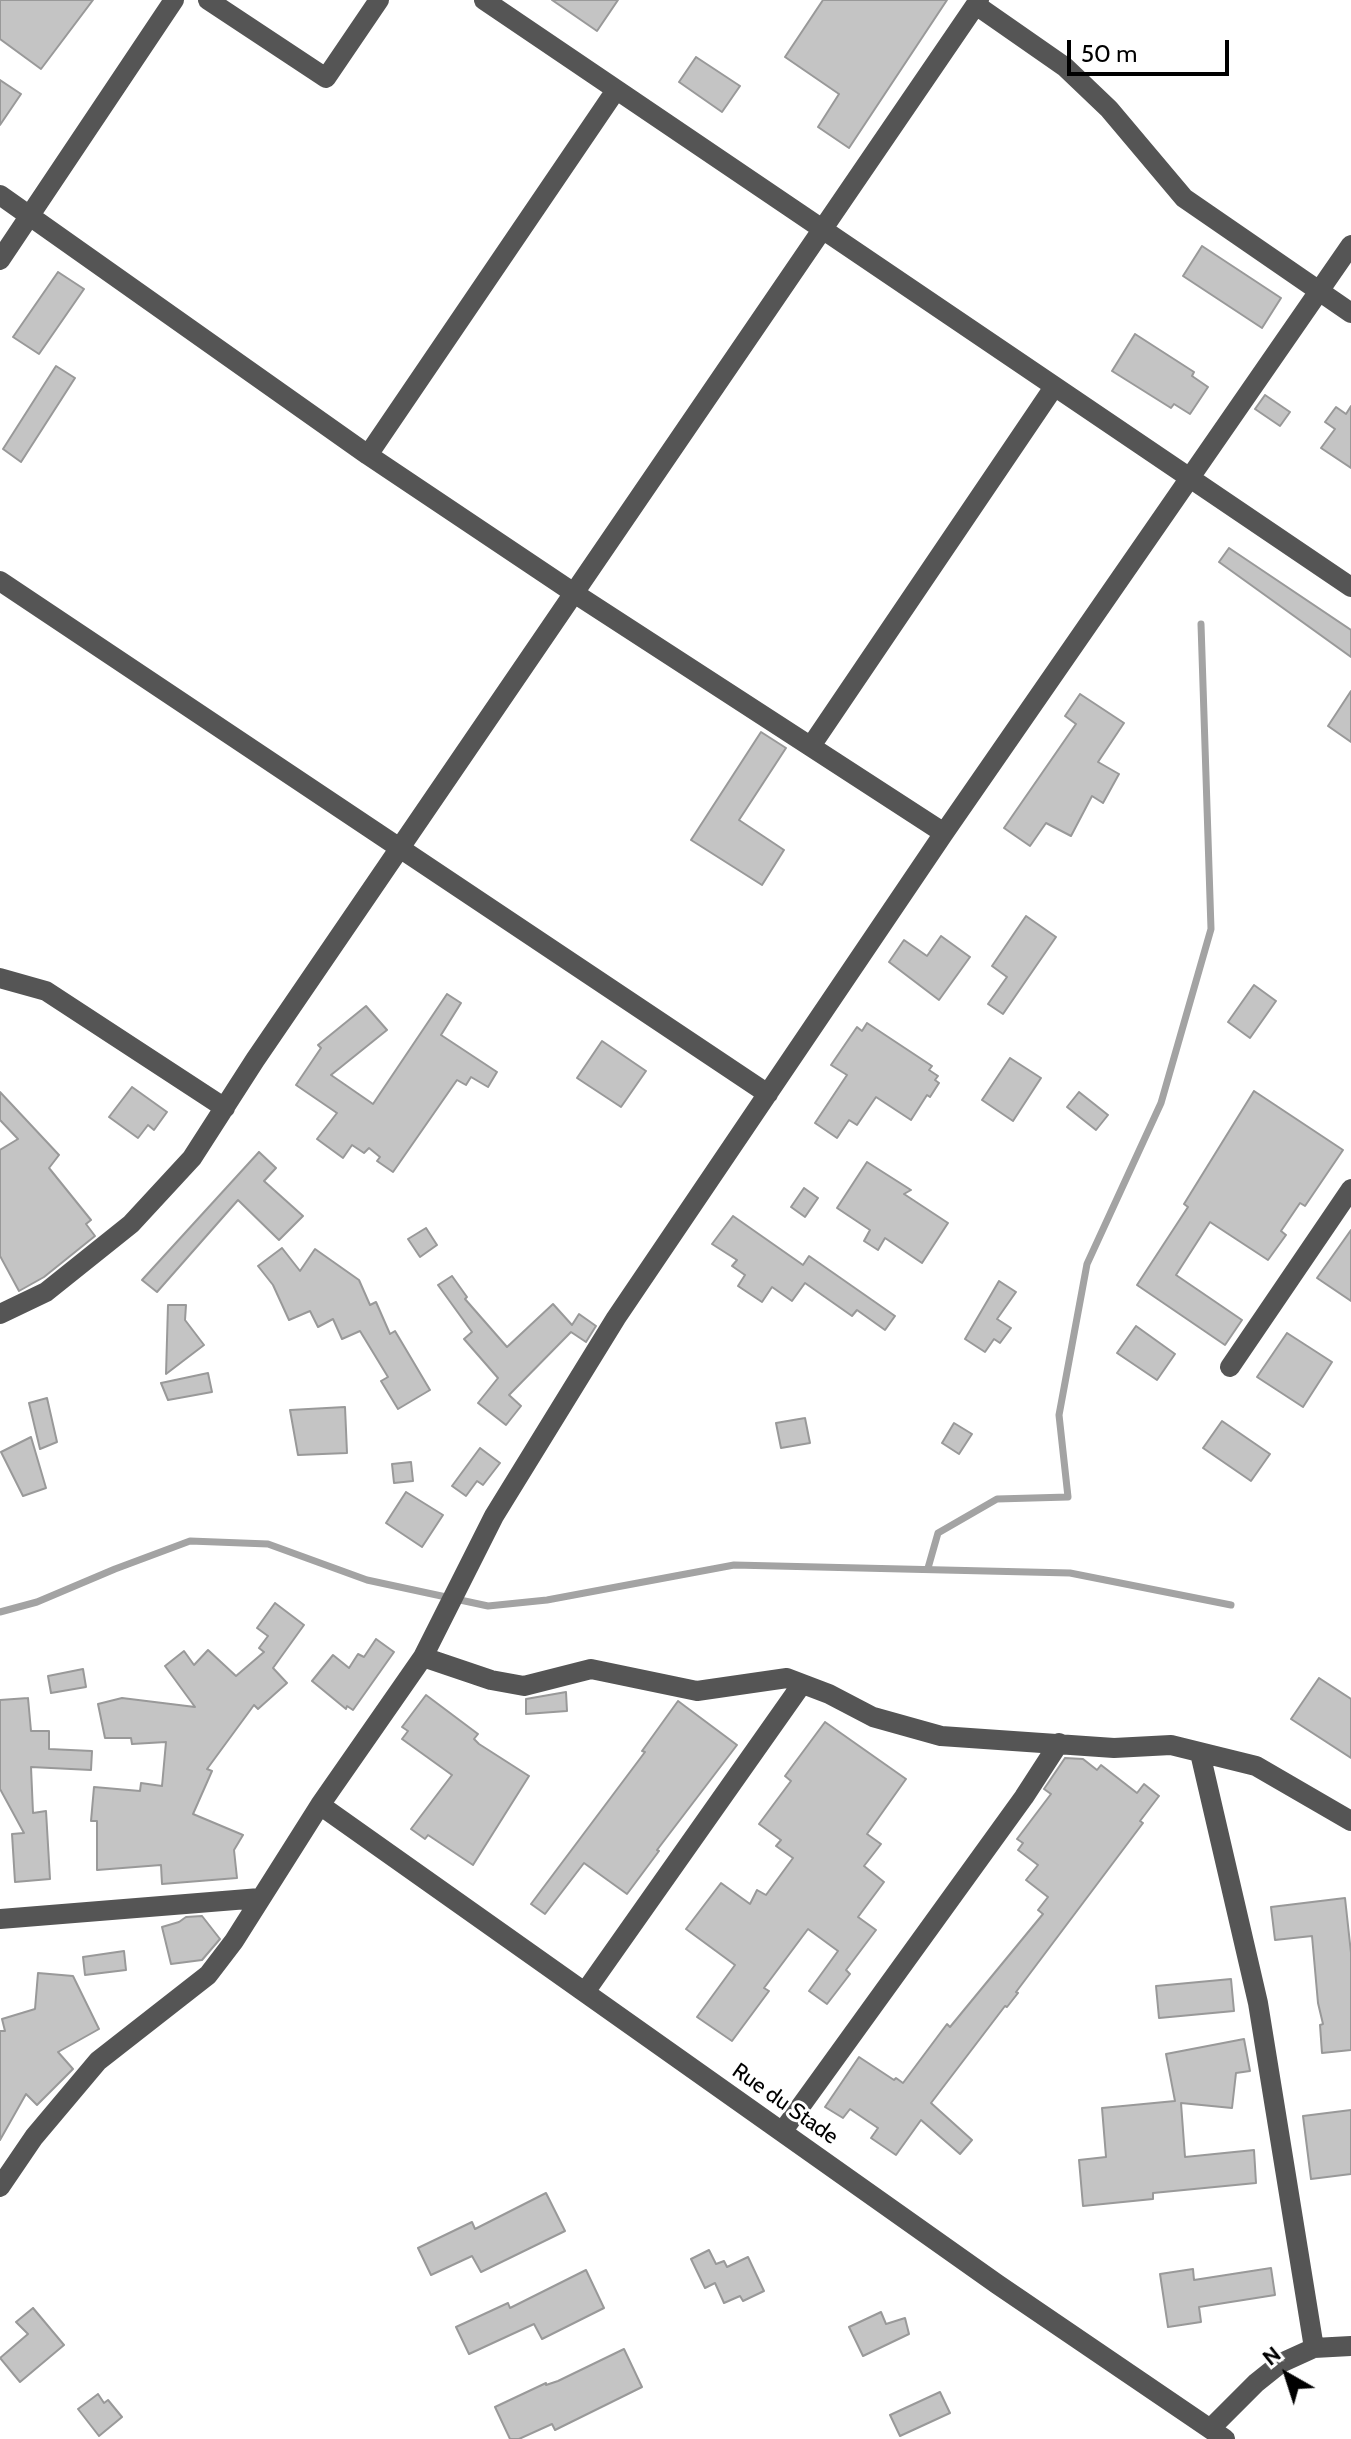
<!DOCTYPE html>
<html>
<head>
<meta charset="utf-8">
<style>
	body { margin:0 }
	#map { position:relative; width:1351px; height:2439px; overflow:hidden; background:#fff; font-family:Cabin,sans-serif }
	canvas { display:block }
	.north { position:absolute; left:1247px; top:2335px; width:80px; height:80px; -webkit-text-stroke:6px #fff; paint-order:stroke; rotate:321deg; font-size:22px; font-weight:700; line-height:32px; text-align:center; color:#000 }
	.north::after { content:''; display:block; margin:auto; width:28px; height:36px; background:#000; clip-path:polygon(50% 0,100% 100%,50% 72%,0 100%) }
	.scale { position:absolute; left:1067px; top:40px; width:162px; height:36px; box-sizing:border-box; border:4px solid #000; border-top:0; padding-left:10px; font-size:24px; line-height:28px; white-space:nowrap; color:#000; -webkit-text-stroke:6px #fff; paint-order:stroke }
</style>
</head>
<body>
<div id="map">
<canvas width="1351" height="2439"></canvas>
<div class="north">N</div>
<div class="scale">50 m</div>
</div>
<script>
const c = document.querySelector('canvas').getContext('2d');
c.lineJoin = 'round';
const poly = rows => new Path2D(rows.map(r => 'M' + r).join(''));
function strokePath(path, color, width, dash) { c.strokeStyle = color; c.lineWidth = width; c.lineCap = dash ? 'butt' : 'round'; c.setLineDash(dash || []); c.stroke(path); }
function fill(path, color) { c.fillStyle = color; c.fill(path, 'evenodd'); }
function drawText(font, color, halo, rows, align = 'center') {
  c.font = font + ' Cabin,sans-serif'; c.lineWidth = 6; c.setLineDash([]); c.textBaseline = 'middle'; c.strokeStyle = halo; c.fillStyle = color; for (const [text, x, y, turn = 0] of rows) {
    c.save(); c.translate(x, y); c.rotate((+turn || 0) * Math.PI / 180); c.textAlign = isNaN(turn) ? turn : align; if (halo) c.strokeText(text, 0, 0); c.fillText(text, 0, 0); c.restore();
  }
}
const stream = poly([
	[928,1568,938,1533,997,1499,1068,1497,1059,1415,1087,1264,1161,1103,1211,929,1201,624],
	[0,1612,37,1602,115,1569,190,1541,268,1544,367,1580,488,1606,547,1600,734,1565,1070,1573,1231,1605]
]);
const building = poly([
	[0,0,93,0,41,69,0,39,0,0],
	[552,0,618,0,597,31,552,0],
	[823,0,947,0,849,148,818,127,839,94,785,57,823,0],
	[696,57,740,86,722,112,679,82,696,57],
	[0,80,21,94,0,125,0,80],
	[1202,246,1281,298,1262,328,1183,276,1202,246],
	[58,272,84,289,39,354,13,337,58,272],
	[1135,334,1194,372,1192,376,1208,387,1190,414,1174,404,1171,408,1112,371,1135,334],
	[56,366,75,378,21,462,3,449,56,366],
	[1265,395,1290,412,1280,426,1255,409,1265,395],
	[1351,406,1351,468,1321,448,1335,429,1325,422,1336,407,1346,414,1351,406],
	[1229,548,1351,630,1351,657,1219,562,1229,548],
	[1351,691,1351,742,1328,726,1351,691],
	[1080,694,1124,723,1098,762,1119,774,1103,803,1092,796,1071,836,1046,823,1030,846,1004,828,1076,724,1065,716,1080,694],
	[761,732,786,748,739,820,784,850,762,885,691,840,761,732],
	[1026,916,1056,937,1003,1014,988,1004,1007,977,992,966,1026,916],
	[941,936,970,957,939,1000,889,962,904,940,927,956,941,936],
	[1254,985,1276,1001,1250,1038,1228,1022,1254,985],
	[447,994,461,1003,441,1035,497,1072,488,1087,471,1077,466,1085,457,1080,393,1172,377,1161,380,1157,369,1148,364,1153,352,1145,343,1158,317,1139,337,1113,296,1085,321,1048,318,1045,366,1006,387,1030,331,1075,373,1104,447,994],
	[867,1023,932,1066,929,1070,938,1076,935,1080,939,1083,930,1097,927,1095,911,1120,876,1097,857,1125,849,1120,837,1138,815,1123,847,1075,831,1065,857,1027,862,1031,867,1023],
	[602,1041,646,1071,621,1107,577,1078,602,1041],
	[1010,1058,1041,1078,1013,1121,982,1100,1010,1058],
	[132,1087,167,1112,154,1130,148,1125,138,1138,109,1117,132,1087],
	[1254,1091,1343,1150,1305,1206,1300,1203,1281,1231,1286,1235,1268,1260,1210,1222,1176,1275,1242,1320,1225,1345,1137,1285,1188,1207,1184,1204,1254,1091],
	[0,1092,59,1155,49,1168,91,1220,86,1224,95,1236,44,1277,19,1291,0,1256,0,1150,18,1139,0,1120,0,1092],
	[1079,1092,1108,1115,1096,1130,1067,1107,1079,1092],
	[259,1152,276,1168,264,1181,303,1216,279,1240,238,1200,157,1292,142,1280,259,1152],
	[867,1162,911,1190,904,1194,948,1223,922,1263,885,1238,878,1250,864,1241,870,1230,837,1208,867,1162],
	[804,1188,818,1198,805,1217,791,1207,804,1188],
	[733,1216,803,1265,809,1256,895,1316,885,1330,857,1310,852,1316,805,1283,792,1301,772,1287,762,1302,738,1286,745,1275,732,1266,737,1260,712,1244,733,1216],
	[426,1228,437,1245,420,1257,408,1239,426,1228],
	[1351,1230,1351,1301,1317,1278,1351,1230],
	[282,1248,300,1271,315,1249,359,1280,370,1305,376,1302,390,1334,395,1331,430,1390,398,1409,381,1381,388,1377,360,1331,342,1339,333,1319,318,1327,310,1311,289,1320,273,1285,258,1266,282,1248],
	[452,1276,467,1297,465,1299,507,1347,553,1304,572,1325,579,1314,596,1326,586,1342,571,1332,509,1395,521,1406,506,1425,478,1403,498,1378,464,1339,472,1332,438,1285,452,1276],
	[999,1281,1016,1292,997,1319,1011,1328,1000,1343,994,1339,985,1352,965,1339,999,1281],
	[168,1305,186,1305,185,1320,204,1345,166,1374,168,1305],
	[1136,1326,1175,1354,1157,1380,1117,1353,1136,1326],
	[1287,1333,1332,1362,1303,1407,1257,1377,1287,1333],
	[208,1373,212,1392,168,1400,161,1383,208,1373],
	[47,1398,57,1442,40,1449,29,1403,47,1398],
	[345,1407,347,1453,298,1455,290,1410,345,1407],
	[805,1418,810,1443,781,1448,776,1423,805,1418],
	[1222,1421,1270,1454,1251,1481,1203,1448,1222,1421],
	[954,1423,972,1434,959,1454,942,1443,954,1423],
	[31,1437,46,1488,23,1496,1,1452,31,1437],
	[480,1448,500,1463,483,1485,477,1481,466,1496,452,1486,480,1448],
	[411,1462,413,1481,394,1483,392,1464,411,1462],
	[406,1492,443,1515,422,1547,386,1523,406,1492],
	[275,1603,304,1625,273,1668,287,1683,258,1709,254,1705,207,1769,212,1771,193,1814,243,1835,234,1850,237,1878,162,1884,161,1865,97,1870,97,1821,91,1821,94,1787,140,1791,141,1783,162,1786,166,1742,132,1744,131,1738,105,1738,98,1704,122,1698,195,1707,165,1666,184,1651,194,1665,208,1650,236,1676,264,1652,259,1648,268,1636,257,1628,275,1603],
	[376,1639,394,1652,353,1710,347,1706,346,1709,312,1681,333,1655,349,1668,358,1654,364,1657,376,1639],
	[83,1669,86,1687,51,1693,48,1676,83,1669],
	[1319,1678,1351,1699,1351,1758,1291,1719,1319,1678],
	[566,1692,567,1711,526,1714,526,1699,566,1692],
	[426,1695,478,1734,474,1739,479,1744,529,1776,473,1865,428,1835,425,1839,411,1829,452,1775,402,1739,408,1731,402,1727,426,1695],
	[28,1698,31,1731,49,1731,49,1749,92,1751,91,1770,31,1767,33,1813,46,1811,50,1879,15,1882,12,1834,24,1833,0,1789,0,1700,28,1698],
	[678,1701,737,1745,657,1850,659,1851,627,1894,584,1863,545,1914,531,1904,645,1752,642,1751,678,1701],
	[825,1722,906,1779,867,1834,881,1844,864,1866,884,1882,858,1917,876,1930,846,1970,850,1974,827,2004,809,1991,838,1951,808,1929,764,1988,769,1991,732,2041,697,2017,735,1965,686,1929,721,1883,750,1904,757,1890,766,1895,793,1858,776,1846,781,1840,759,1824,791,1781,785,1776,825,1722],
	[1065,1758,1083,1759,1097,1770,1101,1765,1137,1793,1144,1784,1159,1796,1140,1821,1143,1823,1016,1992,1018,1993,1007,2007,1005,2006,931,2103,972,2140,960,2154,921,2120,896,2155,871,2138,878,2128,850,2109,843,2118,825,2107,859,2057,894,2080,896,2078,903,2083,947,2024,950,2027,1043,1914,1038,1910,1048,1897,1026,1880,1038,1865,1018,1850,1023,1843,1017,1839,1051,1794,1044,1789,1065,1758],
	[1345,1898,1351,1953,1351,2050,1322,2053,1320,2025,1323,2024,1318,2003,1312,1936,1275,1940,1271,1907,1345,1898],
	[202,1916,220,1939,202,1960,171,1964,162,1927,179,1922,186,1917,202,1916],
	[124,1951,126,1970,85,1975,83,1957,124,1951],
	[38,1973,73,1976,99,2029,58,2052,73,2069,37,2105,26,2094,0,2140,0,2031,5,2031,2,2019,35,2009,38,1973],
	[1231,1979,1234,2011,1159,2018,1156,1986,1231,1979],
	[1244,2039,1250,2071,1236,2073,1232,2108,1181,2103,1185,2157,1254,2150,1256,2183,1153,2193,1153,2199,1083,2206,1079,2160,1106,2157,1102,2108,1175,2101,1166,2054,1244,2039],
	[1351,2110,1351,2174,1311,2179,1303,2116,1351,2110],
	[546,2193,565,2231,481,2272,472,2256,431,2275,418,2248,472,2222,475,2229,546,2193],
	[709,2250,716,2264,724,2261,727,2267,748,2257,764,2291,743,2301,740,2296,724,2303,715,2283,705,2288,691,2259,709,2250],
	[1271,2268,1275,2295,1199,2307,1201,2322,1168,2327,1160,2274,1193,2269,1194,2280,1271,2268],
	[586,2270,604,2308,542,2339,534,2324,469,2354,456,2327,508,2303,510,2308,586,2270],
	[33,2308,64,2345,20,2382,0,2358,28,2334,16,2322,33,2308],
	[881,2312,886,2324,905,2318,909,2334,863,2356,849,2327,881,2312],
	[624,2349,642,2387,555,2430,552,2424,519,2439,510,2439,495,2407,546,2383,546,2385,558,2381,624,2349],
	[940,2392,950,2413,900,2436,890,2415,940,2392],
	[98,2394,104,2403,108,2400,122,2417,99,2436,78,2409,98,2394]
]);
const minor = poly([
	[208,0,326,78,379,0],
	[484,0,1351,587],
	[976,5,1065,67,1109,109,1184,198,1351,313],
	[0,195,368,455,574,593,944,833],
	[0,260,174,0],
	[368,455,616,90],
	[0,581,768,1094],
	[811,746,1054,387],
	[0,978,46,991,225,1108],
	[0,1314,46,1292,131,1224,192,1158,255,1060,979,0],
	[1230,1367,1351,1189],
	[423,1657,491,1680,524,1686,591,1669,697,1691,787,1678,829,1694,873,1717,941,1736,1114,1748,1171,1745,1256,1766,1351,1821],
	[1200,1753,1258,2003,1314,2348],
	[320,1805,997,2284,1225,2439],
	[0,1919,260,1898],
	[585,1992,802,1684],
	[782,2132,1024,1797,1059,1743],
	[0,2187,34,2137,98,2061,208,1975,234,1941,320,1805,423,1657,494,1516,616,1318,944,833,1351,245],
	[1210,2429,1256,2383,1281,2363,1314,2348,1351,2346]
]);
const streetNames = [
	["Rue du Stade",785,2104,35]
];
strokePath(stream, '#a3a3a3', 7);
fill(building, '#c4c4c4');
strokePath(building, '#999', 2);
strokePath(minor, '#555', 20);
drawText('22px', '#000', '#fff', streetNames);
</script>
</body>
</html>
